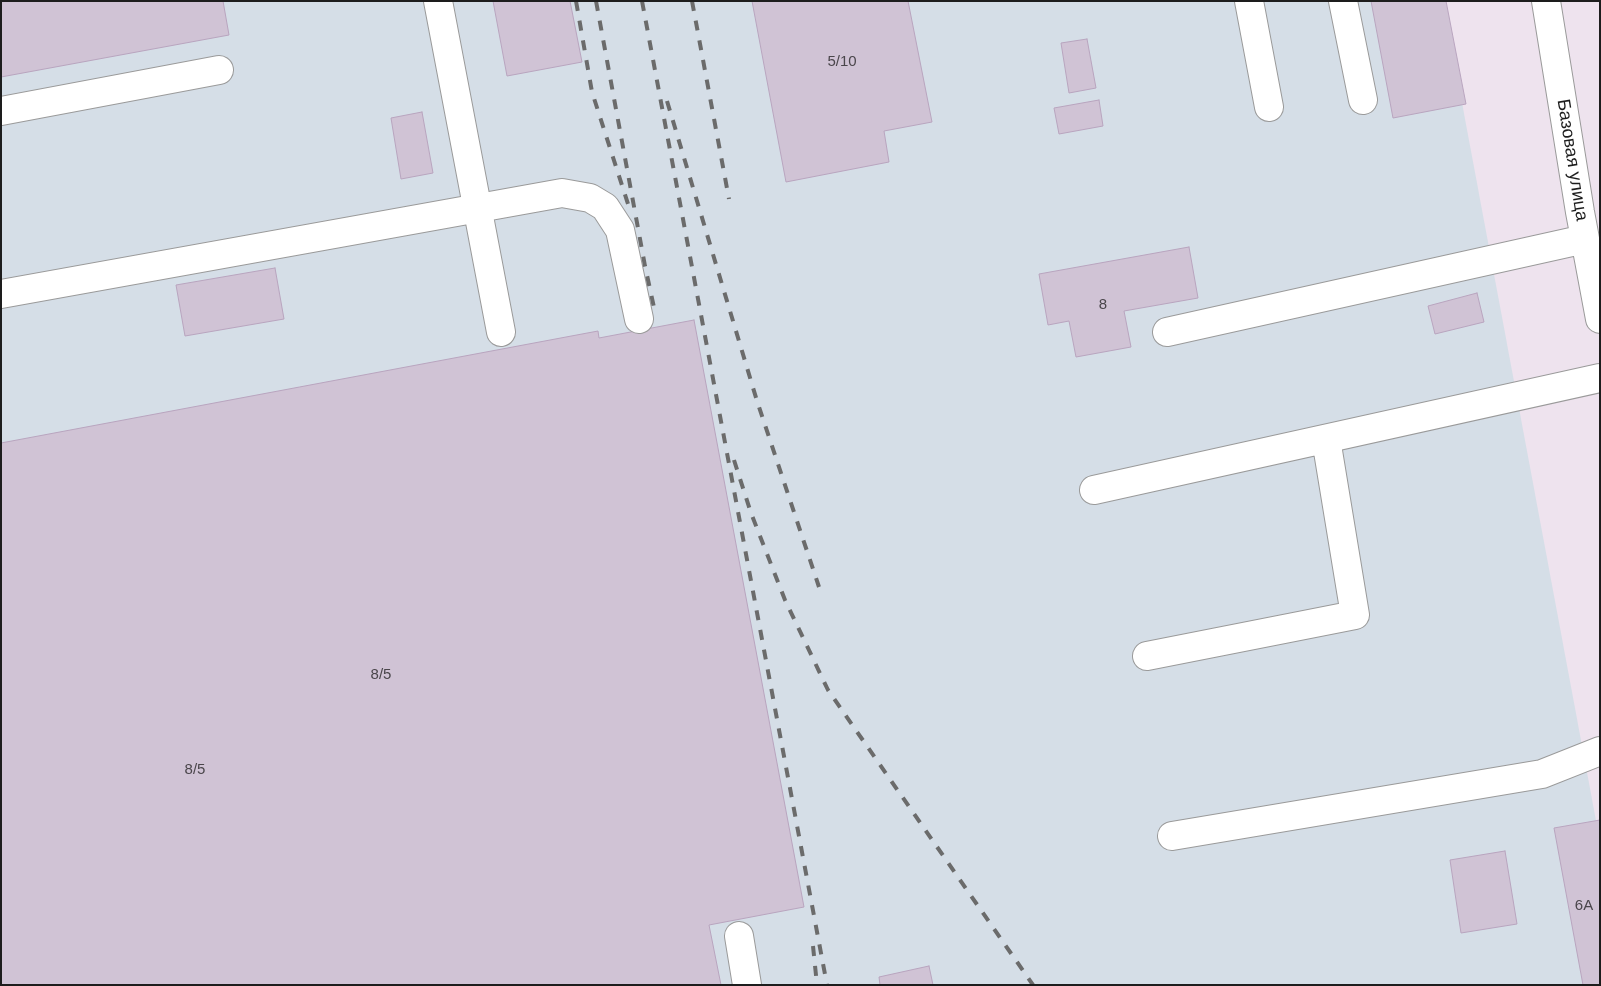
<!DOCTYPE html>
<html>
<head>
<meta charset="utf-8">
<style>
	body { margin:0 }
	#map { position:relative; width:1601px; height:986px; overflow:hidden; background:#eee3ee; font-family:Helvetica,sans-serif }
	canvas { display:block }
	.frame { position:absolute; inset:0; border:2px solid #1d1d1d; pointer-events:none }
</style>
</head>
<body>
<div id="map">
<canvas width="1601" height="986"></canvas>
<div class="frame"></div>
</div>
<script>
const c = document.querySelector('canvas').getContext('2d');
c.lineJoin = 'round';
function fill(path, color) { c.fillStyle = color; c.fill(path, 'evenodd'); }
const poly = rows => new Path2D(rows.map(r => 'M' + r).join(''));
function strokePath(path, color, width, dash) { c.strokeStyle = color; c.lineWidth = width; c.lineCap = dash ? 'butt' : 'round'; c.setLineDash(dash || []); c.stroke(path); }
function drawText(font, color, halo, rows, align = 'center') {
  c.font = font + ' Helvetica,sans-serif'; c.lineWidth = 4.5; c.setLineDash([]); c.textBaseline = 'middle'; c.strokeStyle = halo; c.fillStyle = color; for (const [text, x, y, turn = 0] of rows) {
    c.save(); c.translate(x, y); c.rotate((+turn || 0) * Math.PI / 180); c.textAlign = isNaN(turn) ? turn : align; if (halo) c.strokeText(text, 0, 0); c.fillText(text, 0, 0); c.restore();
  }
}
const industrial = poly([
	[1,1,1443,1,1600,842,1600,985,1,985]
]);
const building = poly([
	[1,1,223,1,229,35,1,77,1,1],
	[493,1,570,1,582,62,507,76,493,1],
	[752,1,908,1,932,122,884,131,889,162,786,182,752,1],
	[1371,1,1446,1,1466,104,1393,118,1371,1],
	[1087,39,1096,88,1069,93,1061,43,1087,39],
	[1099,100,1103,126,1059,134,1054,108,1099,100],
	[422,112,433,173,401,179,391,118,422,112],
	[1189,247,1198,298,1124,311,1131,347,1076,357,1069,321,1048,325,1039,274,1189,247],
	[275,268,284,319,185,336,176,285,275,268],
	[1477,293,1484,322,1435,334,1428,306,1477,293],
	[694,320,804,907,709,925,721,985,1,985,1,443,598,331,599,338,694,320],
	[1600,820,1600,985,1583,985,1554,828,1600,820],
	[1505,851,1517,924,1461,933,1450,860,1505,851],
	[929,966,933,985,880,985,879,977,929,966]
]);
const minor = poly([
	[438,1,501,332],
	[1249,1,1269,107],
	[1343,1,1363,100],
	[1546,1,1580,212,1600,319],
	[1,111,219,70],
	[1,294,562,193,590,198,605,207,620,230,639,319],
	[1167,332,1585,239],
	[1094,490,1600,378],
	[1147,656,1355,615,1326,439],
	[1172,836,1542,774,1600,751],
	[739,936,747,985]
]);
const rail = poly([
	[576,1,592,92,628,204],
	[596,1,645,266,655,312],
	[642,1,827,985],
	[692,1,729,199],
	[667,101,757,401,819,587],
	[734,460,751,513,785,600,828,690,1033,985],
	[813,946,817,985]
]);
const numberNames = [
	["5/10",842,62],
	["8",1103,305],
	["8/5",381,675],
	["8/5",195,770],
	["6А",1584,906]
];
const streetNames = [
	["Базовая улица",1572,160,81]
];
fill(industrial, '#d5dee7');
fill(building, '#d0c3d5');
strokePath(building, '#b9a5bf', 1);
strokePath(minor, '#9a9a9a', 30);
strokePath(minor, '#fff', 28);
strokePath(rail, '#6b6b6b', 4, [10, 10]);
drawText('15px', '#4a464b', null, numberNames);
drawText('18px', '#1d1d1d', '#fff', streetNames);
</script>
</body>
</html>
